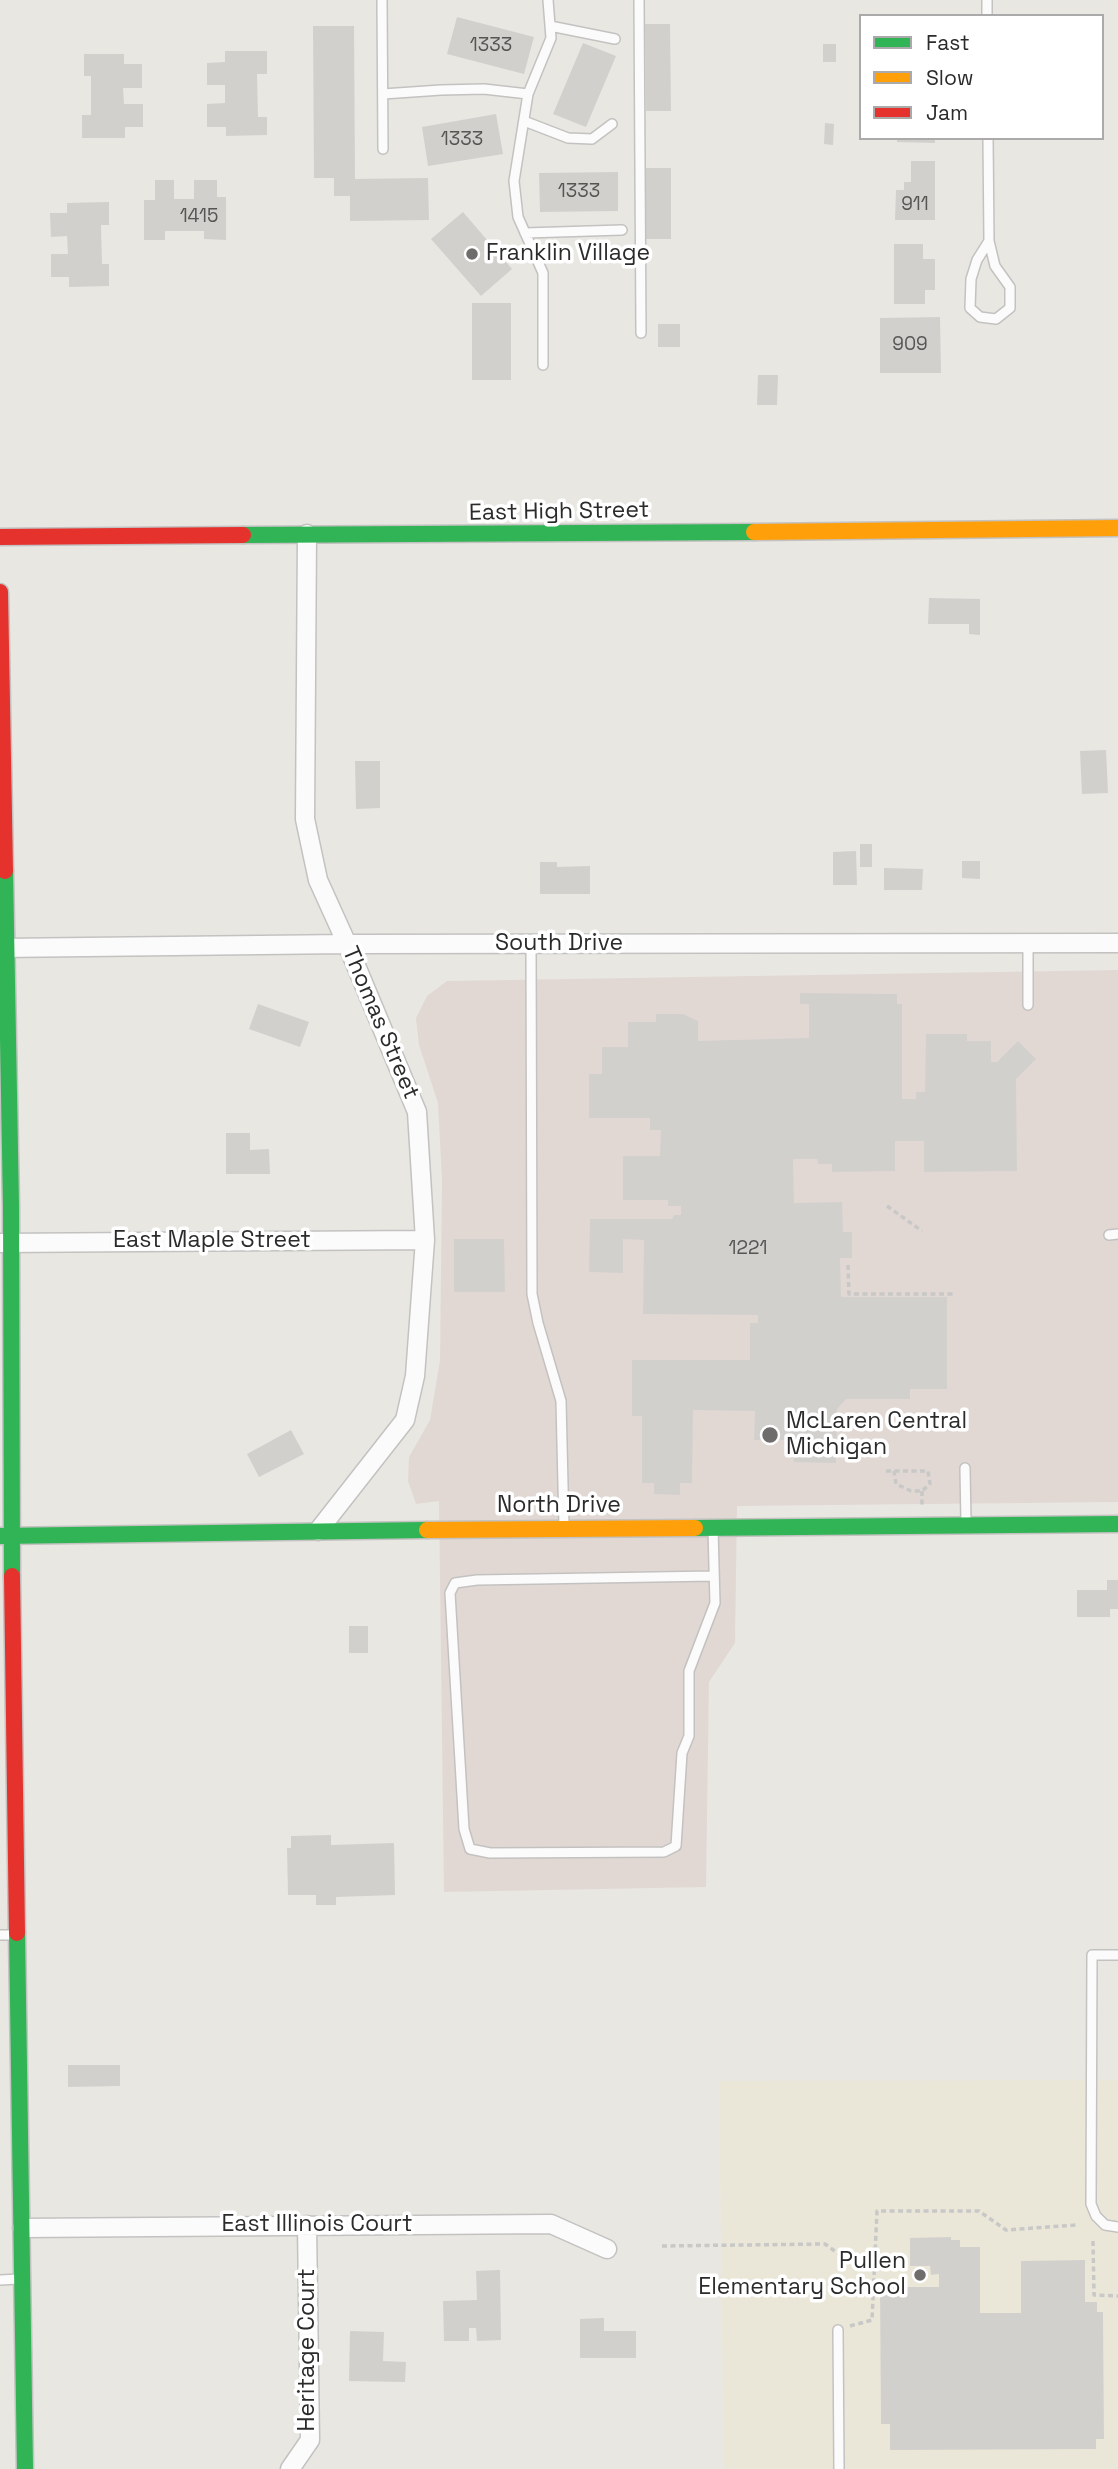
<!DOCTYPE html>
<html>
<head>
<meta charset="utf-8">
<style>
	body { margin:0 }
	#map { position:relative; width:1118px; height:2469px; overflow:hidden; background:#e9e7e2; font-family:"Space Grotesk",sans-serif }
	canvas { display:block }
	.legend { position:absolute; left:859px; top:14px; width:245px; height:126px; box-sizing:border-box; background:#fff; border:2px solid #aaa; margin:0; padding:9px 12px; list-style:none; font-size:21px; color:#2b2b2b }
	.legend li { display:flex; align-items:center; gap:14px; height:35px }
	.legend b { width:35px; border:2px solid #aaa }
</style>
</head>
<body>
<div id="map">
<canvas width="1118" height="2469"></canvas>
<ul class="legend">
<li><b style="height:9px;background:#30b455"></b>Fast</li>
<li><b style="height:9px;background:#ff9f0a"></b>Slow</li>
<li><b style="height:9px;background:#e5322d"></b>Jam</li>
</ul>
</div>
<script>
const c = document.querySelector('canvas').getContext('2d');
c.lineJoin = 'round';
function fill(path, color) { c.fillStyle = color; c.fill(path, 'evenodd'); }
const poly = rows => new Path2D(rows.map(r => 'M' + r).join(''));
function strokePath(path, color, width, dash) { c.strokeStyle = color; c.lineWidth = width; c.lineCap = dash ? 'butt' : 'round'; c.setLineDash(dash || []); c.stroke(path); }
function drawText(font, color, halo, rows, align = 'center') {
  c.font = font + ' "Space Grotesk",sans-serif'; c.lineWidth = 7; c.setLineDash([]); c.textBaseline = 'middle'; c.strokeStyle = halo; c.fillStyle = color; for (const [text, x, y, turn = 0] of rows) {
    c.save(); c.translate(x, y); c.rotate((+turn || 0) * Math.PI / 180); c.textAlign = isNaN(turn) ? turn : align; if (halo) c.strokeText(text, 0, 0); c.fillText(text, 0, 0); c.restore();
  }
}
const education = poly([
	[1118,2080,1118,2469,724,2469,719,2081]
]);
const medical = poly([
	[1118,970,1118,1502,737,1506,735,1643,709,1682,706,1887,444,1892,439,1501,416,1504,408,1481,409,1457,430,1420,440,1360,442,1180,438,1103,419,1045,416,1018,427,996,447,981]
]);
const building = poly([
	[457,17,534,37,524,74,447,54],
	[645,24,670,24,671,111,646,111],
	[313,26,354,26,355,179,428,178,429,220,350,221,350,196,334,196,334,178,314,178],
	[583,43,616,56,586,127,553,114],
	[823,44,836,44,836,62,823,62],
	[225,51,267,51,267,74,257,74,258,117,267,117,267,135,226,136,226,127,207,127,207,104,225,103,225,85,207,85,207,63,225,62],
	[84,54,124,54,124,64,142,64,142,88,123,88,124,104,143,104,143,127,125,127,125,138,82,138,82,115,91,115,91,76,84,76],
	[496,114,503,154,428,166,422,127],
	[825,123,834,124,833,145,824,144],
	[897,138,935,138,935,143,897,142],
	[911,161,935,161,935,220,895,220,896,190,904,190,904,182,911,182],
	[644,168,671,168,671,239,644,239],
	[618,172,618,211,540,212,539,173],
	[155,180,174,180,174,199,194,199,194,180,217,180,217,197,226,197,226,240,204,239,204,231,165,231,165,240,144,240,144,200,155,200],
	[109,202,109,225,101,225,102,264,109,264,109,286,69,287,69,277,51,277,51,254,68,254,67,236,51,237,50,213,67,213,67,203],
	[463,212,512,269,481,296,431,239],
	[894,244,923,244,923,259,935,259,935,290,925,290,925,304,894,304],
	[472,303,511,303,511,380,472,380],
	[940,317,941,373,880,373,880,318],
	[658,324,680,324,680,347,658,347],
	[758,375,778,375,777,405,757,405],
	[929,598,980,599,980,635,969,634,969,624,928,624],
	[1106,750,1108,793,1082,794,1080,751],
	[355,761,380,761,380,808,356,809],
	[860,844,872,844,872,867,860,867],
	[856,851,857,885,833,885,833,852],
	[962,861,980,861,980,879,962,878],
	[540,862,557,862,557,867,590,866,590,894,540,894],
	[884,868,923,869,922,890,884,890],
	[800,993,897,994,897,1004,902,1004,902,1099,916,1099,916,1092,925,1092,926,1034,967,1034,967,1041,991,1041,991,1062,997,1062,1018,1041,1036,1059,1016,1079,1017,1171,924,1172,924,1141,895,1141,895,1171,832,1172,832,1164,818,1164,817,1159,793,1159,794,1203,842,1202,843,1232,852,1232,852,1258,840,1258,841,1297,947,1297,947,1389,910,1389,910,1399,846,1399,837,1409,836,1463,794,1462,794,1440,754,1440,755,1411,693,1410,692,1483,680,1483,680,1495,654,1494,654,1483,642,1483,642,1416,632,1416,632,1360,750,1360,750,1323,758,1323,758,1315,643,1314,644,1240,623,1239,623,1273,589,1272,590,1219,672,1219,674,1215,681,1215,681,1206,668,1206,668,1200,623,1200,623,1156,660,1156,661,1130,650,1130,650,1118,589,1118,589,1074,602,1074,602,1047,628,1047,628,1022,656,1022,656,1014,683,1014,698,1021,698,1041,809,1038,809,1004,800,1004],
	[258,1004,309,1022,300,1047,249,1029],
	[226,1133,250,1133,250,1150,269,1149,270,1174,226,1174],
	[454,1239,504,1239,505,1292,454,1292],
	[291,1430,304,1454,259,1477,247,1454],
	[1107,1580,1118,1580,1118,1609,1110,1609,1110,1617,1077,1617,1077,1590,1107,1590],
	[349,1626,368,1626,368,1653,349,1653],
	[331,1835,331,1845,394,1843,395,1895,336,1897,336,1905,316,1905,316,1895,288,1895,287,1848,291,1848,291,1836],
	[68,2065,120,2065,120,2086,68,2087],
	[951,2237,951,2240,960,2240,960,2247,980,2247,980,2313,1021,2313,1021,2261,1085,2260,1085,2302,1097,2302,1097,2312,1103,2312,1104,2439,1096,2439,1096,2449,890,2450,890,2424,881,2424,880,2287,939,2287,939,2274,931,2275,930,2266,910,2266,910,2238],
	[500,2270,501,2340,477,2341,476,2328,469,2328,469,2341,444,2341,443,2301,477,2300,476,2271],
	[604,2318,604,2331,636,2331,636,2358,580,2358,580,2319],
	[350,2331,384,2332,383,2361,406,2362,405,2382,349,2381]
]);
const path = poly([
	[887,1206,922,1231],
	[848,1265,849,1294,953,1294],
	[886,1471,928,1471,930,1484,922,1491,911,1491,896,1484,894,1471],
	[922,1491,922,1506],
	[1093,2241,1094,2295,1118,2296],
	[662,2246,825,2244,843,2257,874,2258],
	[850,2326,872,2320,877,2211,979,2211,1006,2230,1076,2225]
]);
const lane = poly([
	[382,0,383,149],
	[639,0,641,333],
	[987,0,987,16],
	[550,26,615,39],
	[383,94,441,90,484,89,528,94],
	[524,121,568,138,592,139,612,124],
	[988,138,989,241,995,266,1010,287,1010,308,996,319,980,317,970,308,971,279,977,260,989,241],
	[525,233,622,230],
	[543,365,543,273,518,217,514,181,528,94,551,38,548,0],
	[1028,943,1028,1005],
	[531,944,532,1294,538,1323,561,1401,564,1527],
	[1109,1235,1118,1234],
	[965,1468,966,1522],
	[713,1529,715,1603,689,1671,689,1736,682,1753,676,1846,664,1852,490,1853,470,1849,464,1829,450,1593,455,1583,477,1580,714,1576],
	[0,1935,16,1935],
	[1118,1955,1092,1955,1091,2204,1096,2216,1105,2225,1118,2227],
	[0,2280,19,2279],
	[838,2330,839,2469]
]);
const street = poly([
	[307,534,305,819,318,880,347,944,417,1112,425,1240,415,1376,405,1420,318,1531],
	[0,948,347,944,1118,943],
	[0,1243,425,1240],
	[22,2228,551,2224,607,2249],
	[290,2469,310,2440,307,2225]
]);
const fast = poly([
	[243,535,754,532],
	[5,871,11,1206,12,1576],
	[695,1528,1118,1524],
	[0,1536,427,1530],
	[17,1933,25,2469]
]);
const slow = poly([
	[754,532,1118,528],
	[427,1530,695,1528]
]);
const jam = poly([
	[0,537,243,535],
	[0,592,5,871],
	[12,1576,17,1933]
]);
const markers = [
	[472,254,7,"#6e6d6b"],
	[770,1435,9,"#6e6d6b"],
	[920,2275,7,"#6e6d6b"]
];
const numberNames = [
	["1333",491,46],
	["1333",462,140],
	["1333",579,192],
	["911",915,205],
	["1415",199,217],
	["909",910,345],
	["1221",748,1249]
];
const poiNames = [
	["Franklin Village",486,254],
	["McLaren Central",786,1422],
	["Michigan",786,1448],
	["Pullen",906,2262,"right"],
	["Elementary School",906,2288,"right"]
];
const streetNames = [
	["East High Street",559,512,-1],
	["South Drive",559,944],
	["Thomas Street",380,1023,67],
	["East Maple Street",212,1241],
	["North Drive",559,1506],
	["East Illinois Court",317,2225],
	["Heritage Court",308,2350,-90]
];
fill(education, '#ebe7d8');
fill(medical, '#e1d8d4');
fill(building, '#d2d0cd');
strokePath(lane, '#c3c2c1', 12);
strokePath(street, '#c3c2c1', 21);
strokePath(fast, '#c3c2c1', 19);
strokePath(slow, '#c3c2c1', 19);
strokePath(jam, '#c3c2c1', 19);
strokePath(path, '#c8c8c7', 3.5, [5, 3.5]);
strokePath(lane, '#fcfbfb', 9);
strokePath(street, '#fcfbfb', 18);
strokePath(fast, '#30b455', 16);
strokePath(slow, '#ff9f0a', 16);
strokePath(jam, '#e5322d', 16);
for (const [x, y, r, color] of markers) { const dot = new Path2D(); dot.arc(x, y, r, 0, 2 * Math.PI); c.fillStyle = color; c.fill(dot); strokePath(dot, '#fff', 2.5); }
drawText('19px', '#565554', null, numberNames);
drawText('23px', '#2b2b2b', '#fff', poiNames, 'left');
drawText('23px', '#2b2b2b', '#fff', streetNames);
</script>
</body>
</html>
